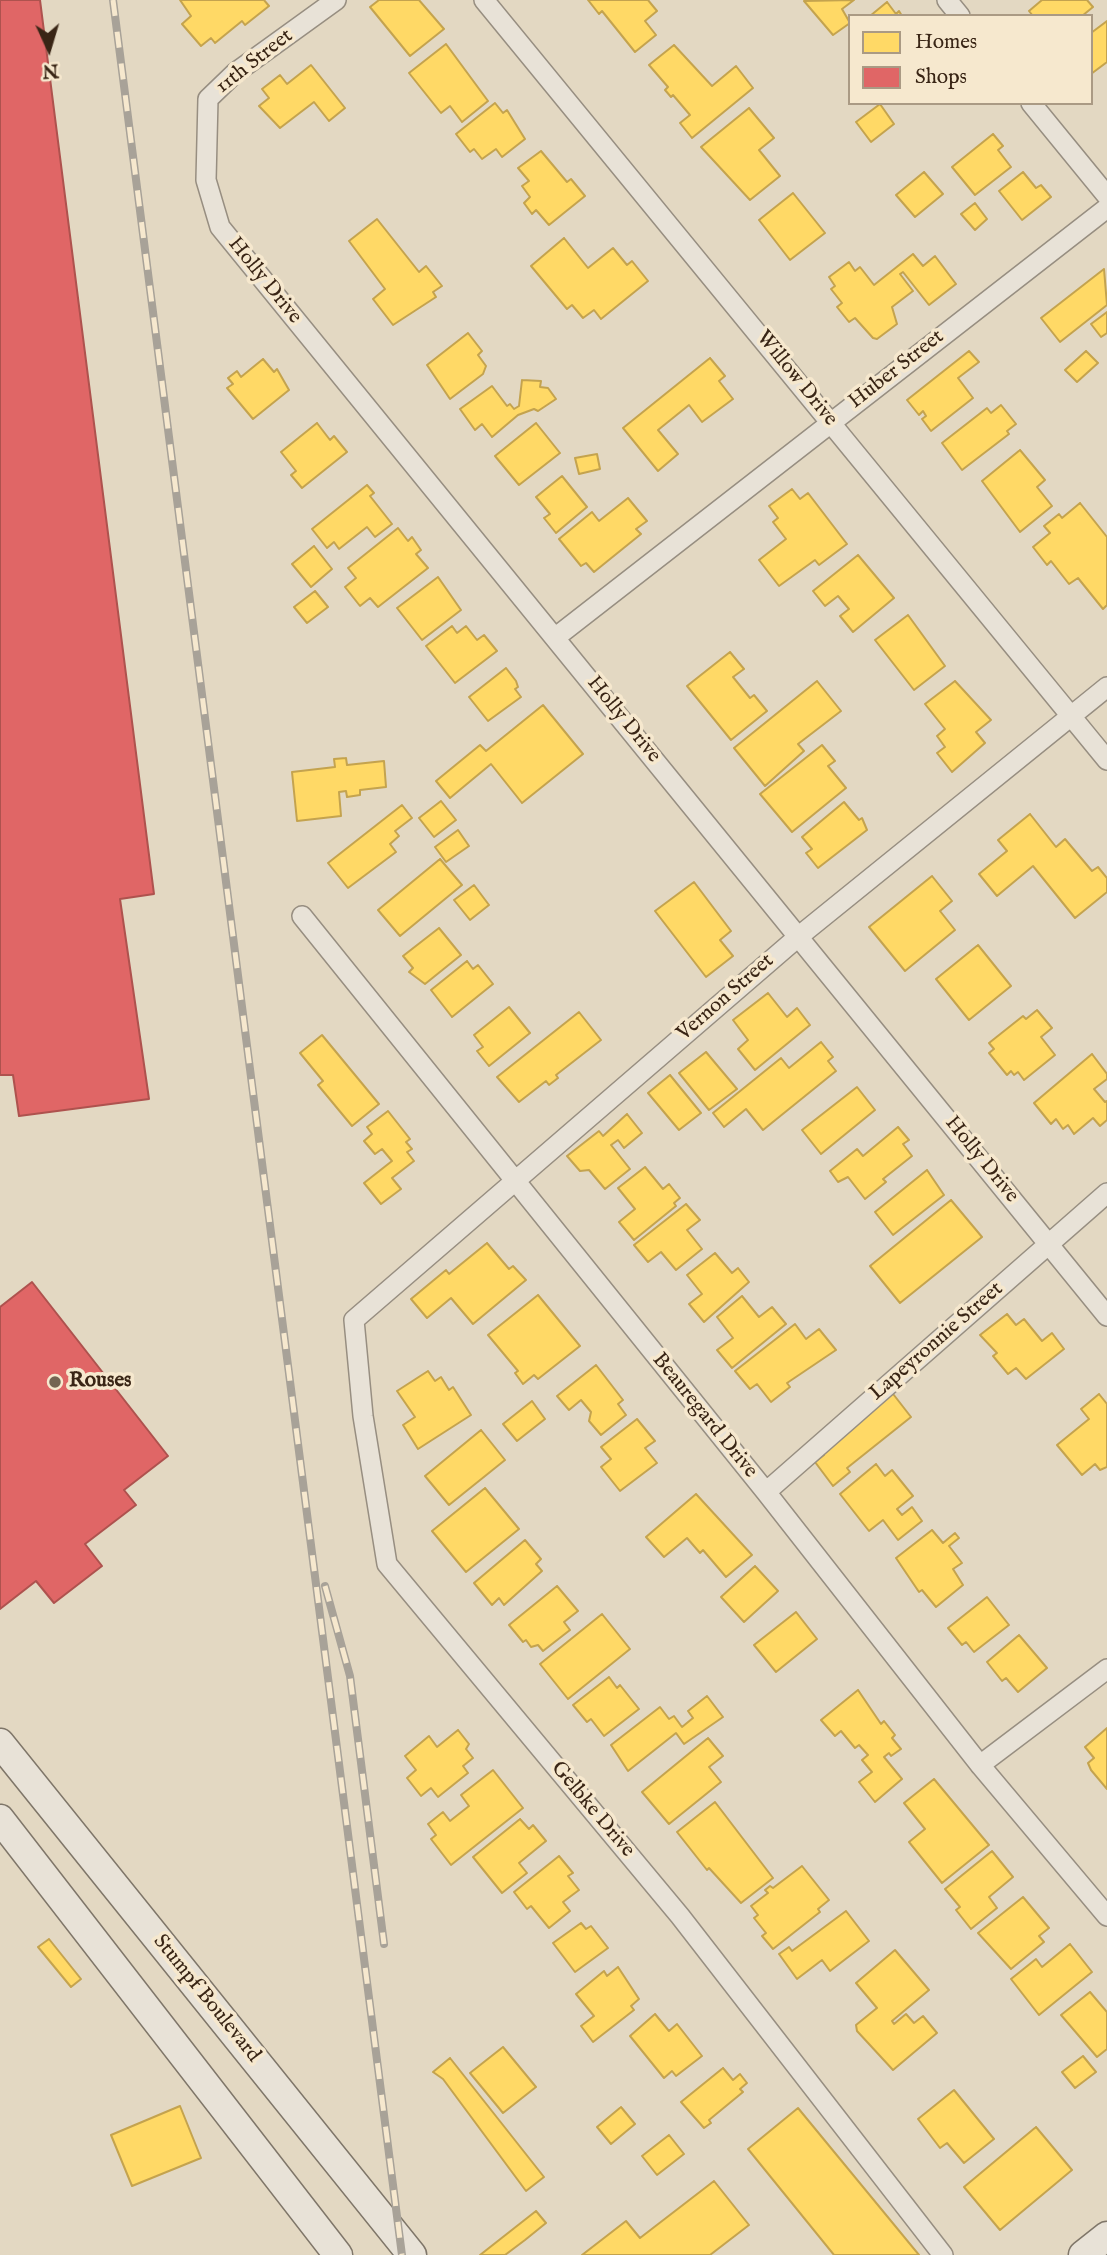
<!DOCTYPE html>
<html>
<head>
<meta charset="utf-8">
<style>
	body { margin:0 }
	#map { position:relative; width:1107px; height:2255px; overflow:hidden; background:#e3d8c2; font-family:"IM FELL English",serif }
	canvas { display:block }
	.legend { position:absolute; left:848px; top:14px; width:245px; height:91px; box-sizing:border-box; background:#f6e8ce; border:2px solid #aa9a84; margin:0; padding:9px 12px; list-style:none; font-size:21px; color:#392515 }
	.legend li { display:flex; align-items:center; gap:14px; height:35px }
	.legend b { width:35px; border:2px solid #aa9a84 }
	.north { position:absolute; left:14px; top:14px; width:70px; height:70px; -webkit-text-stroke:5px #f6e8ce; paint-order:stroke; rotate:176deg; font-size:19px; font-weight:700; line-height:28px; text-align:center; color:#392515 }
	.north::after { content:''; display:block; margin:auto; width:24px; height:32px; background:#392515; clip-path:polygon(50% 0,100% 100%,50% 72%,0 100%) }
</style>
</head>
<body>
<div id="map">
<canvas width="1107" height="2255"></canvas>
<ul class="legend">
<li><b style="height:19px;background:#ffd966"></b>Homes</li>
<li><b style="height:19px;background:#e06666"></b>Shops</li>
</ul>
<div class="north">N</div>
</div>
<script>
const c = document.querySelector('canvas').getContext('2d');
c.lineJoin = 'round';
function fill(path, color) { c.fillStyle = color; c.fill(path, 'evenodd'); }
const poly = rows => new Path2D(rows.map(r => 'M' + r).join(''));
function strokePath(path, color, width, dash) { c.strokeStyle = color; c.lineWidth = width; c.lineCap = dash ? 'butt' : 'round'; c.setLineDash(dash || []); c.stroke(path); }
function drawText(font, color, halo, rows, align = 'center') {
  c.font = font + ' "IM FELL English",serif'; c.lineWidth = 7; c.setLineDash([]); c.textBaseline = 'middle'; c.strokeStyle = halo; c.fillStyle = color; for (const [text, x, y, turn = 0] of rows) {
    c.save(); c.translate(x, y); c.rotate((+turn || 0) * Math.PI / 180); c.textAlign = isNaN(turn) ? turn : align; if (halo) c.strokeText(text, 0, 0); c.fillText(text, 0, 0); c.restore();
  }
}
const homes = poly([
	[264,0,269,6,245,25,242,21,215,43,211,38,201,46,182,24,191,16,180,0,264,0],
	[379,0,419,0,444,29,410,56,370,7,379,0],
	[588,0,648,0,657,11,645,21,656,35,635,52,602,11,599,14,588,0],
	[854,0,842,9,850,23,833,35,804,1,854,0],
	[1042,0,1087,0,1093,7,1082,16,1033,16,1029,11,1042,0],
	[887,2,896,14,899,11,902,16,870,16,887,2],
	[1107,21,1107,62,1091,74,1091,33,1107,21],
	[446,44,488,101,462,122,450,106,441,113,409,73,446,44],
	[674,45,712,86,736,66,753,88,692,138,680,123,690,115,673,95,671,97,665,90,668,87,649,65,674,45],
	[311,65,345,108,329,121,314,102,280,128,259,106,269,98,262,89,280,75,287,84,311,65],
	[495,103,503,113,507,110,525,139,502,157,496,149,482,159,474,149,470,152,456,134,495,103],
	[880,104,894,124,871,142,856,122,880,104],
	[749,108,774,138,759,150,780,176,750,200,701,147,749,108],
	[993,134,1003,146,998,150,1011,167,975,195,952,167,993,134],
	[541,151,567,182,571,179,585,196,549,225,536,210,532,214,524,203,530,197,522,186,529,181,518,168,541,151],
	[924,172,943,194,915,217,896,195,924,172],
	[1023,172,1036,188,1041,185,1051,197,1022,220,999,191,1023,172],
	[793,193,825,233,790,260,759,220,793,193],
	[975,203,987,219,975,230,961,214,975,203],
	[377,219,419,272,426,266,442,286,433,292,436,297,393,325,373,299,385,289,349,241,377,219],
	[564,238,588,268,613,248,627,265,632,261,648,281,601,319,594,310,583,318,572,305,567,309,531,266,564,238],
	[913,254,923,266,935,256,956,284,929,305,903,272,900,274,913,291,892,307,897,324,877,339,873,338,855,318,849,322,837,307,842,303,831,289,835,286,829,277,849,262,855,271,860,267,874,285,913,254],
	[1104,269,1107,305,1060,342,1041,318,1104,269],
	[1107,312,1107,333,1101,337,1091,324,1107,312],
	[468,333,482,351,478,355,486,366,483,374,450,399,427,365,468,333],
	[969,351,979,362,958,378,973,398,931,431,922,419,926,416,923,411,919,415,907,400,969,351],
	[1086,351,1098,363,1077,382,1065,370,1086,351],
	[710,358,725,376,719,381,733,399,702,422,689,405,658,430,678,454,658,471,623,428,710,358],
	[263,359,274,372,277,369,289,390,253,419,227,388,233,384,228,378,237,371,241,377,263,359],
	[522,380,541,381,540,387,548,388,556,399,538,411,534,409,518,415,492,437,482,424,475,430,460,409,492,386,507,406,510,404,514,409,519,406,522,380],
	[1001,405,1016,424,1007,431,1009,434,962,470,942,443,987,408,991,413,1001,405],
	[317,423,330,440,334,436,347,452,302,488,291,475,296,471,281,452,317,423],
	[536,423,560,453,519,485,495,456,536,423],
	[1020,450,1045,480,1037,487,1052,506,1020,532,982,481,1020,450],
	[597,454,600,469,579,474,575,458,597,454],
	[562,476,587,507,556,533,544,518,550,514,536,497,562,476],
	[367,485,374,493,370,496,392,524,375,537,367,527,339,549,334,542,327,548,312,529,367,485],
	[792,489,800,499,808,493,847,544,819,565,815,560,779,586,759,560,786,539,773,522,778,518,769,506,792,489],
	[628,498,647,521,636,529,641,534,594,572,586,563,581,566,559,539,592,512,599,521,628,498],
	[1080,503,1107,537,1107,605,1103,609,1078,578,1069,584,1051,561,1047,565,1033,547,1050,533,1044,526,1059,514,1062,518,1080,503],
	[398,528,408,541,412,537,421,550,416,554,428,568,378,607,370,598,360,606,345,587,356,578,348,568,398,528],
	[314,546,332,569,311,587,292,564,314,546],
	[858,555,894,598,853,632,840,616,849,609,838,596,825,606,813,591,858,555],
	[438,577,461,610,422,640,397,608,438,577],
	[315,591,328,607,307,623,294,607,315,591],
	[908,615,945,666,914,690,875,640,908,615],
	[452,626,457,633,466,626,477,640,484,635,497,651,455,683,426,646,452,626],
	[730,652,744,669,733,677,750,698,754,695,767,711,731,740,687,686,730,652],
	[506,668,516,681,518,687,515,689,521,697,488,721,469,697,506,668],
	[817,681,841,711,798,744,804,751,765,786,734,748,817,681],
	[955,681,991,720,976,732,985,743,952,772,937,753,945,747,937,736,945,729,925,704,955,681],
	[543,705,583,754,522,803,491,764,450,798,436,781,480,745,486,751,543,705],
	[822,745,835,761,828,766,846,788,792,832,760,794,822,745],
	[346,758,347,765,384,761,386,787,360,790,360,795,347,797,346,791,339,792,341,816,297,821,292,772,335,767,334,759,346,758],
	[441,801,456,820,434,837,419,818,441,801],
	[844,802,859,820,862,818,867,830,818,868,806,853,812,849,802,837,844,802],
	[402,805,412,818,395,831,399,836,390,844,396,852,348,888,328,863,402,805],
	[1030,814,1056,847,1065,839,1092,871,1098,867,1107,878,1107,892,1075,918,1033,866,997,896,979,874,1007,851,998,840,1030,814],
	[458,830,469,846,446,862,435,847,458,830],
	[440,859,462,885,400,936,378,910,440,859],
	[932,876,952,901,940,911,955,930,905,971,869,927,932,876],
	[694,882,731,931,720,940,733,956,706,977,655,911,694,882],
	[474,885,489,905,470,920,454,900,474,885],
	[439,928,461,955,425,984,409,972,413,968,403,956,439,928],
	[978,945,1011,986,969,1020,936,979,978,945],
	[467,961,473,969,478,965,493,984,452,1017,431,990,467,961],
	[768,993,787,1017,797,1008,810,1025,755,1070,738,1049,748,1040,733,1020,768,993],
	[509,1007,530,1033,489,1066,477,1051,483,1047,474,1035,509,1007],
	[1037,1010,1052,1028,1041,1037,1055,1055,1024,1080,1018,1072,1014,1075,1011,1071,1007,1075,989,1053,994,1049,989,1043,1023,1016,1026,1019,1037,1010],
	[579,1012,601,1040,556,1075,558,1078,549,1085,546,1081,519,1102,497,1077,579,1012],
	[322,1035,379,1104,352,1126,318,1085,323,1081,300,1053,322,1035],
	[821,1042,833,1057,828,1061,836,1071,763,1130,746,1109,724,1127,713,1113,781,1058,789,1068,821,1042],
	[706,1052,737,1089,709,1110,679,1073,706,1052],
	[1092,1054,1107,1074,1107,1079,1094,1089,1105,1102,1107,1101,1107,1120,1100,1126,1093,1118,1074,1134,1068,1125,1063,1129,1056,1119,1051,1124,1034,1103,1092,1054],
	[670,1075,701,1113,679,1130,648,1093,670,1075],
	[857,1087,875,1110,821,1154,802,1130,857,1087],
	[388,1111,410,1139,406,1142,412,1149,407,1152,414,1161,392,1178,401,1189,381,1204,364,1183,392,1161,382,1149,375,1154,364,1141,372,1134,367,1127,388,1111],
	[627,1114,642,1133,624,1148,618,1140,611,1145,630,1169,605,1189,589,1170,580,1171,567,1156,599,1131,603,1136,627,1114],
	[898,1127,909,1140,903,1144,912,1156,883,1179,886,1182,865,1199,848,1177,838,1182,830,1171,857,1149,863,1156,898,1127],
	[645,1167,663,1189,669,1184,680,1198,674,1203,676,1206,634,1240,619,1222,635,1209,618,1188,645,1167],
	[927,1170,944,1195,893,1235,875,1212,927,1170],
	[951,1200,982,1237,900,1303,870,1266,951,1200],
	[686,1204,700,1220,687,1230,702,1249,676,1270,661,1252,648,1262,634,1245,686,1204],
	[487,1243,509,1269,513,1266,526,1280,473,1324,451,1298,427,1318,411,1299,446,1270,449,1274,487,1243],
	[715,1253,732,1273,738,1268,749,1282,704,1322,689,1304,702,1294,687,1275,715,1253],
	[538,1295,580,1346,538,1379,534,1375,523,1384,515,1373,518,1371,488,1335,538,1295],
	[742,1296,759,1317,772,1307,786,1324,732,1368,717,1350,733,1338,717,1317,742,1296],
	[1007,1314,1016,1325,1024,1319,1042,1341,1052,1333,1064,1349,1026,1379,1016,1368,1008,1374,993,1356,997,1353,980,1335,1007,1314],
	[795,1324,806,1339,819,1329,836,1350,787,1383,790,1387,771,1402,757,1384,750,1389,735,1371,795,1324],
	[596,1365,623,1400,618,1404,626,1415,601,1435,589,1421,591,1412,581,1400,569,1410,557,1396,596,1365],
	[428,1371,435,1381,441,1377,449,1390,453,1387,471,1415,418,1449,403,1425,415,1417,397,1391,428,1371],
	[890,1390,911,1417,847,1468,850,1472,833,1486,815,1462,824,1455,822,1447,890,1390],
	[1099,1394,1107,1404,1107,1467,1100,1470,1095,1464,1082,1475,1057,1445,1089,1419,1081,1409,1099,1394],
	[532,1401,545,1419,517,1441,503,1424,532,1401],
	[637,1419,655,1441,645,1448,657,1463,620,1491,601,1467,611,1459,601,1447,637,1419],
	[481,1430,505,1460,449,1505,425,1476,481,1430],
	[876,1464,885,1476,892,1470,913,1496,897,1509,902,1515,912,1507,922,1521,898,1540,883,1520,869,1531,840,1494,876,1464],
	[485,1488,519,1529,466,1572,432,1531,485,1488],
	[696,1494,752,1555,726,1577,703,1550,700,1553,687,1538,664,1557,646,1537,696,1494],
	[932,1530,943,1543,955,1533,959,1538,949,1546,962,1563,953,1569,963,1585,936,1607,922,1590,919,1592,896,1558,932,1530],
	[525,1540,541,1559,536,1564,542,1571,504,1605,499,1598,492,1605,474,1583,525,1540],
	[755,1566,778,1591,744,1622,721,1597,755,1566],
	[557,1586,578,1611,564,1622,570,1630,543,1651,538,1645,531,1647,526,1640,523,1642,509,1625,557,1586],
	[987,1597,1009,1625,974,1652,966,1642,962,1645,948,1628,987,1597],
	[796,1612,817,1639,776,1672,754,1645,796,1612],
	[602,1614,630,1649,568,1699,540,1664,602,1614],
	[1019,1635,1047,1668,1018,1692,1006,1678,1002,1681,987,1662,1019,1635],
	[609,1677,617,1688,620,1685,639,1709,604,1736,591,1719,587,1722,573,1705,609,1677],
	[858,1690,881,1724,884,1721,895,1735,892,1738,901,1749,891,1756,889,1753,884,1757,902,1779,875,1802,859,1782,872,1772,862,1760,868,1755,859,1745,855,1748,841,1731,835,1736,821,1720,858,1690],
	[707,1696,723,1717,684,1744,676,1733,628,1771,611,1745,660,1707,669,1719,674,1716,682,1727,693,1718,688,1711,707,1696],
	[1107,1728,1107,1789,1091,1770,1088,1763,1094,1758,1085,1747,1107,1728],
	[458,1730,469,1744,466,1749,473,1758,463,1766,468,1773,438,1797,431,1788,421,1796,407,1778,416,1770,405,1756,429,1736,437,1747,458,1730],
	[708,1738,723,1756,709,1767,721,1782,669,1824,642,1792,708,1738],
	[493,1770,523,1808,451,1865,431,1839,436,1835,428,1824,443,1812,450,1821,469,1806,461,1795,493,1770],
	[934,1779,989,1845,942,1883,909,1842,925,1829,904,1803,934,1779],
	[715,1802,773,1878,741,1903,709,1868,707,1870,677,1832,715,1802],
	[520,1819,529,1829,533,1825,546,1841,519,1863,527,1873,502,1893,473,1857,520,1819],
	[992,1851,1013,1877,989,1897,997,1908,971,1929,956,1910,960,1907,945,1889,992,1851],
	[559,1856,573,1873,568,1876,579,1890,563,1902,570,1911,549,1928,531,1906,527,1909,514,1892,559,1856],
	[802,1866,829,1900,818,1909,820,1912,773,1949,762,1936,766,1933,754,1918,758,1915,751,1906,768,1893,765,1890,770,1886,773,1888,802,1866],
	[1023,1897,1049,1928,1039,1936,1044,1942,1011,1969,978,1933,1023,1897],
	[846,1911,869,1941,830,1971,822,1960,797,1979,779,1954,789,1947,792,1951,846,1911],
	[581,1923,586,1929,591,1926,608,1948,575,1972,553,1943,581,1923],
	[49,1939,81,1979,71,1987,38,1947,49,1939],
	[1070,1944,1092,1972,1039,2015,1011,1979,1036,1959,1042,1967,1070,1944],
	[895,1950,929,1990,892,2021,894,2024,906,2014,914,2023,923,2016,937,2033,893,2070,857,2031,856,2025,877,2008,856,1983,895,1950],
	[618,1967,639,1999,631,2006,634,2010,593,2042,581,2026,594,2016,576,1994,604,1971,607,1976,618,1967],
	[1090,1992,1107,2012,1107,2049,1097,2057,1061,2015,1090,1992],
	[655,2014,669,2031,677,2024,702,2056,676,2076,672,2071,664,2078,630,2036,655,2014],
	[503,2047,536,2087,503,2113,470,2073,503,2047],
	[1083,2056,1096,2072,1075,2088,1062,2072,1083,2056],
	[450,2058,544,2177,526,2191,443,2079,433,2072,450,2058],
	[723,2068,733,2080,740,2074,747,2083,740,2089,743,2092,709,2120,711,2123,704,2128,681,2102,723,2068],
	[954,2090,994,2139,964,2163,947,2143,940,2148,918,2119,954,2090],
	[180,2106,201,2158,132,2186,111,2135,180,2106],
	[621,2107,635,2124,611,2144,597,2127,621,2107],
	[798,2108,919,2255,834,2255,748,2149,798,2108],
	[1036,2127,1072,2170,1000,2230,964,2187,1036,2127],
	[669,2135,684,2154,657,2175,642,2156,669,2135],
	[714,2181,749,2225,710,2255,582,2255,626,2221,640,2238,714,2181],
	[536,2211,546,2223,525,2240,505,2255,480,2255,536,2211]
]);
const shops = poly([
	[0,0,40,0,154,894,120,899,149,1099,19,1116,13,1075,0,1075,0,0],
	[32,1282,168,1456,124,1490,136,1505,85,1544,102,1566,54,1603,36,1581,0,1609,0,1307,32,1282]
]);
const street = poly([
	[336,0,235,73,208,99,206,180,220,227,1107,1316],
	[484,0,1107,760],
	[947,0,960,16],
	[1031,103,1107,196],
	[556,637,1107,208],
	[302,916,766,1492,980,1765,1107,1916],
	[766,1492,1107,1193],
	[980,1765,1107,1669],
	[943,2255,680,1916,387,1564,363,1416,354,1320,798,937,1107,687]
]);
const secondary = poly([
	[0,1743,412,2255],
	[0,1819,338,2255],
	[1083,2255,1107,2236]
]);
const rail = poly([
	[113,0,402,2255],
	[325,1586,350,1676,384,1944]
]);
const markers = [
	[55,1382,7,"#746452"]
];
const streetNames = [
	["11th Street",255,62,-38],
	["Holly Drive",264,281,51],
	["Huber Street",897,370,-38],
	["Willow Drive",796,379,51],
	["Holly Drive",623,720,51],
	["Vernon Street",726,998,-41],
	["Holly Drive",981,1160,51],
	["Lapeyronnie Street",937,1342,-41],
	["Beauregard Drive",704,1416,51],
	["Gelbke Drive",592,1810,50],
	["Stumpf Boulevard",206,1999,51]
];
const poiNames = [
	["Rouses",69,1382]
];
fill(homes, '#ffd966');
strokePath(homes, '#c4a34e', 2);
fill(shops, '#e06666');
strokePath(shops, '#ae524e', 2);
strokePath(street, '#978e81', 22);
strokePath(secondary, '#7f7669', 31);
strokePath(street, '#e8e2d7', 19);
strokePath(secondary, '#e8e2d7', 28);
strokePath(rail, '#a8a298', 8);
strokePath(rail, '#f6e8ce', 5, [16]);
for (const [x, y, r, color] of markers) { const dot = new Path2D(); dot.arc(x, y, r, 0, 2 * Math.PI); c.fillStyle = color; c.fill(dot); strokePath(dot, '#f6e8ce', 2.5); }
drawText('21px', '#392515', '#f6e8ce', streetNames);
drawText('bold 21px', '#392515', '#f6e8ce', poiNames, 'left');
</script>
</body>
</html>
